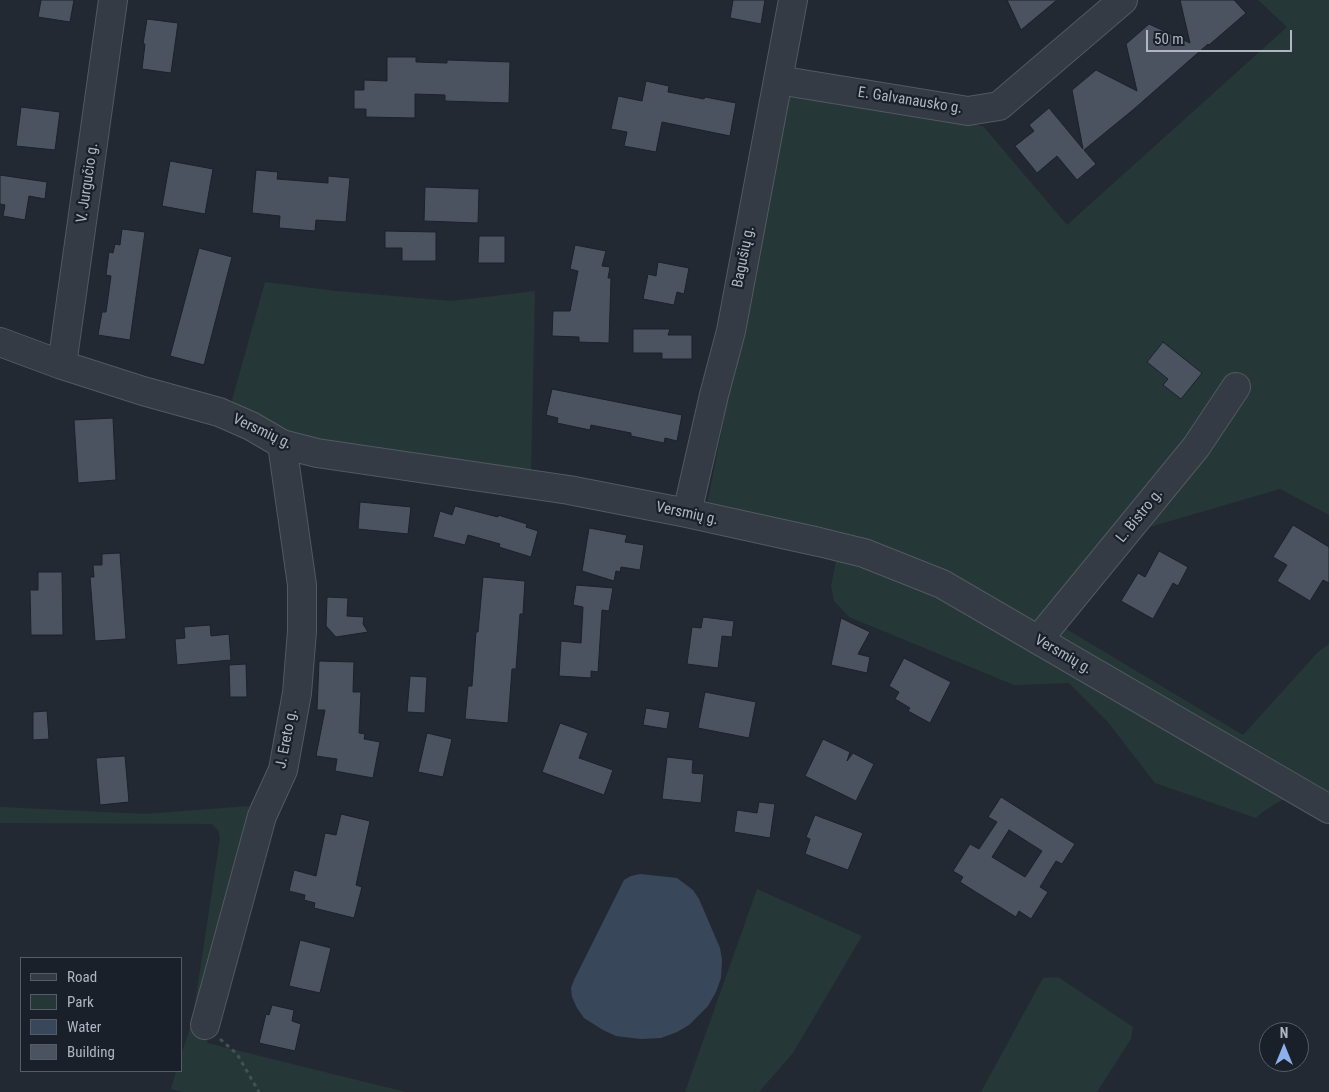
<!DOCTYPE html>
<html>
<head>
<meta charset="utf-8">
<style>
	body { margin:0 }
	#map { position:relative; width:1329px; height:1092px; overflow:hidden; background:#222933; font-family:"Roboto Condensed",sans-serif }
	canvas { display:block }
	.legend { position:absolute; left:20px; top:957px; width:162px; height:115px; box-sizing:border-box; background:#1a2029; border:1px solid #565c66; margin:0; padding:6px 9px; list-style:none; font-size:15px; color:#afb6c1 }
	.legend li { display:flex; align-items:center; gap:10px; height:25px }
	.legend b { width:25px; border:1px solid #565c66 }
	.north { position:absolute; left:1259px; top:1022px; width:50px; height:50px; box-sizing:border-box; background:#1a2029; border:1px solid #565c66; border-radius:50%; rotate:0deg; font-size:14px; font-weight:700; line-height:20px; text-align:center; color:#afb6c1 }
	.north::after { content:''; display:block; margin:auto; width:18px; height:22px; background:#8bb0ea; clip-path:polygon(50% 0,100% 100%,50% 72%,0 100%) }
	.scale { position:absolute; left:1146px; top:30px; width:146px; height:22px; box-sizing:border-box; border:2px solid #afb6c1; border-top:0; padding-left:6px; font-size:15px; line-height:18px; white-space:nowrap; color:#afb6c1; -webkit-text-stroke:4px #1a2029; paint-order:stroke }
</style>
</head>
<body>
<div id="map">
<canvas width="1329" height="1092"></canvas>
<ul class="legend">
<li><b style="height:6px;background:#353b44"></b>Road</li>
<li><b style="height:14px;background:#263737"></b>Park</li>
<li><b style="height:14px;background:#39475b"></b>Water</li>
<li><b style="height:14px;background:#4a535f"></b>Building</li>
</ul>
<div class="north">N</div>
<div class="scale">50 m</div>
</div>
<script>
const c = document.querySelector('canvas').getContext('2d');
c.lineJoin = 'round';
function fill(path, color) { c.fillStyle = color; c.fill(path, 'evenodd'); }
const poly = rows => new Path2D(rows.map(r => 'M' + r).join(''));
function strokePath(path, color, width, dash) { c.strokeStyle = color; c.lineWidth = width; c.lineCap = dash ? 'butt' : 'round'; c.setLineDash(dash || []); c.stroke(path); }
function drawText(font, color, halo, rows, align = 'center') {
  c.font = font + ' "Roboto Condensed",sans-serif'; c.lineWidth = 4.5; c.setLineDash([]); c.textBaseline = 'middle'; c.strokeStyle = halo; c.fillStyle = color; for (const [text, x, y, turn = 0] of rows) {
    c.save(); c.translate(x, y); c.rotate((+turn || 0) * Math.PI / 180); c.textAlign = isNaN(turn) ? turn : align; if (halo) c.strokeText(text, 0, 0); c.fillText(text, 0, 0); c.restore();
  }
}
const green = poly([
	[1258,0,1329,0,1329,515,1280,489,1146,528,1063,627,1243,735,1318,652,1329,644,1329,821,1287,797,1264,811,1256,818,1155,783,1107,721,1069,683,1014,685,849,617,834,601,831,586,837,556,707,505,787,95,983,126,1067,225,1287,27],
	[265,282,336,291,452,301,535,291,531,470,323,443,289,435,231,404],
	[249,806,207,1043,406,1092,182,1092,171,1089,176,1071,181,1071,181,1055,192,1023,220,838,218,830,212,824,0,823,0,807,145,814],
	[757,889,862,936,793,1053,759,1092,685,1092],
	[1058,977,1133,1027,1131,1039,1097,1092,981,1092,1043,978]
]);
const water = poly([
	[640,874,677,878,693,890,699,899,720,948,722,960,721,978,716,992,708,1006,689,1025,677,1032,661,1038,641,1039,616,1036,603,1030,584,1018,577,1008,572,997,571,988,574,980,624,880,631,876]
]);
const building = poly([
	[41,0,74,0,70,22,38,17,41,0],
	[733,0,765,0,761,24,730,18,733,0],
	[1007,0,1057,0,1021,30,1007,0],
	[1180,0,1234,0,1246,13,1209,45,1208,44,1134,109,1084,150,1096,164,1077,180,1057,156,1037,173,1015,146,1034,131,1029,125,1049,108,1083,149,1072,90,1096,70,1137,91,1126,44,1149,24,1190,43,1180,0],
	[147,19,178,23,171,73,142,69,145,44,143,44,147,19],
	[387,57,416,57,416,62,447,63,447,60,510,62,509,103,445,101,445,95,415,94,415,118,366,117,366,109,354,109,354,90,364,90,364,80,387,81,387,57],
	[646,81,669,86,668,92,704,99,705,97,736,103,730,136,662,122,656,152,624,146,627,132,611,129,618,96,642,101,646,81],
	[21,107,60,112,55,150,16,146,21,107],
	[170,161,213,169,205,214,162,206,170,161],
	[256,170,278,172,277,179,328,183,328,176,350,178,346,222,316,220,315,231,279,228,280,216,252,213,256,170],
	[0,175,47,182,45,199,29,196,25,220,3,216,5,205,0,204,0,175],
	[425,187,479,189,478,223,424,221,425,187],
	[122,229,145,232,130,340,98,335,102,312,106,312,111,276,106,275,109,252,113,253,115,244,120,245,122,229],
	[385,231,436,232,436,261,402,261,402,248,385,248,385,231],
	[479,236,505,236,505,263,478,263,479,236],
	[575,245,606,251,602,266,610,267,608,278,611,278,609,343,579,342,579,337,552,336,553,311,570,311,578,271,570,269,575,245],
	[199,248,232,257,204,365,170,356,199,248],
	[658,262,689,268,684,294,677,292,674,305,643,299,648,274,656,276,658,262],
	[633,329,670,329,668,335,692,335,692,359,662,359,662,353,633,353,633,329],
	[1163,342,1202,373,1181,399,1163,385,1168,379,1147,362,1163,342],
	[552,389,682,415,677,441,665,438,664,443,631,436,631,433,591,425,590,430,557,423,558,418,546,415,552,389],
	[113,418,116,480,78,483,74,420,113,418],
	[360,502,411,507,408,534,358,529,360,502],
	[455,506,498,517,498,515,527,524,526,527,538,531,531,557,499,547,500,544,468,535,465,545,433,537,440,511,452,515,455,506],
	[1293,525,1329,547,1329,583,1323,580,1310,601,1277,581,1287,565,1273,557,1293,525],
	[589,528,627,535,625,542,644,545,640,570,621,567,620,572,616,571,614,581,582,571,589,528],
	[1159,551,1188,567,1178,586,1173,583,1153,619,1121,601,1138,573,1145,577,1159,551],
	[120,553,126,639,95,641,90,577,94,577,93,565,102,565,102,554,120,553],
	[38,572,62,572,63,635,31,635,30,590,38,590,38,572],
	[483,577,525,581,523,614,520,614,516,669,512,669,508,723,465,719,468,686,472,686,476,632,478,632,483,577],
	[576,585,613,588,609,611,602,610,598,672,591,671,591,678,559,676,561,641,581,643,583,607,573,605,576,585],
	[327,597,348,598,347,616,364,617,363,624,368,632,336,637,326,626,327,597],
	[703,617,734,621,732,637,722,636,718,668,687,664,692,627,701,628,703,617],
	[841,618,870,632,858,654,870,657,867,673,831,665,841,618],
	[210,625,211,636,229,634,231,660,177,665,175,639,185,638,184,627,210,625],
	[904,658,951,682,930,723,908,711,910,708,895,699,899,692,889,686,904,658],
	[319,661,354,662,353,692,361,692,359,733,365,734,364,739,380,742,373,778,335,771,337,759,316,756,325,710,317,710,319,661],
	[246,664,247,697,230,697,229,665,246,664],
	[410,676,427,677,425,713,407,712,410,676],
	[705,692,756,702,749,738,698,728,705,692],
	[646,708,670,712,667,729,643,725,646,708],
	[47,711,49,739,33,740,33,712,47,711],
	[560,723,588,733,579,758,613,770,604,795,542,772,560,723],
	[427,733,452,739,443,777,418,772,427,733],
	[823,739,850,752,847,761,853,753,874,764,856,801,805,776,823,739],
	[125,756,129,802,100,805,96,758,125,756],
	[667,757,693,760,692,773,704,774,701,803,662,799,667,757],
	[1001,797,1075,844,1062,864,1056,861,1040,887,1048,892,1031,919,1019,911,1016,917,979,894,960,882,963,877,953,871,970,844,979,849,997,822,988,817,1001,797],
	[1009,830,1042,851,1025,877,992,857,1009,830],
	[759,802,775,804,770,838,734,832,737,810,757,813,759,802],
	[341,814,370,821,356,885,362,887,354,918,314,908,315,903,304,900,305,895,289,891,294,870,316,876,325,833,336,835,341,814],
	[815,815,863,833,848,870,805,854,810,839,806,837,815,815],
	[300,940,331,948,320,993,289,986,300,940],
	[272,1005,294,1010,292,1021,301,1024,295,1051,259,1043,266,1014,269,1015,272,1005]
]);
const path = poly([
	[220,1039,237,1054,259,1092]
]);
const minor = poly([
	[778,80,968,111,999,106,1123,0],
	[0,342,62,365,143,391,219,412,251,426,282,444,317,453,569,490,687,513,819,542,864,553,942,584,1329,809],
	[62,365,113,0],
	[687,513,714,395,731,331,793,0],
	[1038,640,1196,447,1236,387],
	[205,1025,262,816,283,770,297,693,302,631,302,585,282,444]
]);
const streetNames = [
	["E. Galvanausko g.",910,101,9],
	["V. Jurgučio g.",88,183,-82],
	["Bagušių g.",744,257,-79],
	["Versmių g.",262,432,25],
	["Versmių g.",687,514,12],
	["L. Bistro g.",1140,516,-51],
	["Versmių g.",1063,655,30],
	["J. Ereto g.",287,739,-79]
];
fill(green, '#263737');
fill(water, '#39475b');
fill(building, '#4a535f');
strokePath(building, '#1c222b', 1);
strokePath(minor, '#525962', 30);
strokePath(path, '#435254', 3, [4, 4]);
strokePath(minor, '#353b44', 28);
drawText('15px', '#afb6c1', '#1a2029', streetNames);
</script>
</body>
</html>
